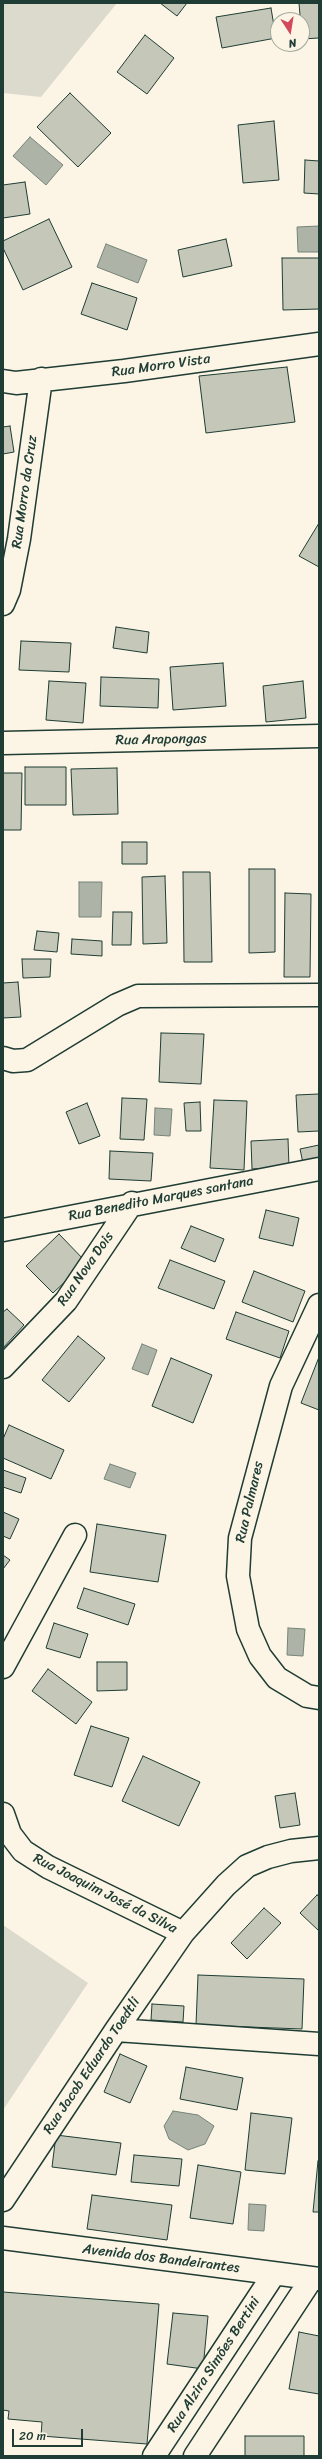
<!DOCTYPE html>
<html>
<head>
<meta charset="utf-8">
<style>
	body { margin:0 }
	#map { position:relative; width:322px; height:2459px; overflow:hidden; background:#fcf5e5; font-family:Sriracha,sans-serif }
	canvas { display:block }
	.frame { position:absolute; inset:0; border:4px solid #1f3d34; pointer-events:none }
	.north { position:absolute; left:270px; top:12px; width:40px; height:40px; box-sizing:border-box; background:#fcf5e5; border:1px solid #a4ab9e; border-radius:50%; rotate:168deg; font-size:11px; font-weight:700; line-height:16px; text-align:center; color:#1f3d34 }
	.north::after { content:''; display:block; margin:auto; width:14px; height:18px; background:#d1495b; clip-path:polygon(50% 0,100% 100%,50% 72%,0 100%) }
	.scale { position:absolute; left:12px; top:2429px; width:71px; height:18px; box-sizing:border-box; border:2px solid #1f3d34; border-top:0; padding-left:5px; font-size:12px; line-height:14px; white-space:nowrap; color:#1f3d34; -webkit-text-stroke:3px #fcf5e5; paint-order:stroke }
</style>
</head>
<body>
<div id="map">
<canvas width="322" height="2459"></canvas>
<div class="frame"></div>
<div class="north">N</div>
<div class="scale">20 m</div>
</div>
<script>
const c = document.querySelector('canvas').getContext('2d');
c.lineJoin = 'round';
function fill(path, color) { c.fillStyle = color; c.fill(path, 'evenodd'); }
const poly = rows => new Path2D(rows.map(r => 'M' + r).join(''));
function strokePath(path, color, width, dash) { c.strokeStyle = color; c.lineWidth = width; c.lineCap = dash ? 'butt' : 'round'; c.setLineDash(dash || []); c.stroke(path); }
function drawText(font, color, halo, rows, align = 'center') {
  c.font = font + ' Sriracha,sans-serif'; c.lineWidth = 4; c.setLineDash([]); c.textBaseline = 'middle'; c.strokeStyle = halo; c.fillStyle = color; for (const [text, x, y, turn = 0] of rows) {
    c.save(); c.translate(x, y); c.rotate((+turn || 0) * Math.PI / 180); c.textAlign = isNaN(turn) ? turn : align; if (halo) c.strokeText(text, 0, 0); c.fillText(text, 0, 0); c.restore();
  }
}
const green = poly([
	[3,3,117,3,41,97,3,93],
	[3,1925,88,1983,3,2110]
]);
const water = poly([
	[30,137,63,165,46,185,13,156,30,137],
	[319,226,319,252,298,252,297,227,319,226],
	[106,244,147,260,138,283,97,267,106,244],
	[79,882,102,882,101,917,79,917,79,882],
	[155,1108,172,1109,170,1136,154,1135,155,1108],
	[142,1344,157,1350,148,1375,132,1369,142,1344],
	[110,1464,136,1473,130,1488,104,1479,110,1464],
	[288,1628,305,1629,303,1656,287,1655,288,1628],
	[173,2111,198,2115,214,2126,205,2144,188,2150,169,2139,164,2126,173,2111],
	[249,2204,266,2205,264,2231,248,2230,249,2204]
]);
const building = poly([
	[160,3,187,3,177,16,160,3],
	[299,3,319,3,319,38,302,39,299,3],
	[271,8,276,38,222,48,216,17,271,8],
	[145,35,174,58,147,94,117,72,145,35],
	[70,93,111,133,78,167,37,127,70,93],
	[274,121,279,180,243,183,238,125,274,121],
	[305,160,319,161,319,194,304,193,305,160],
	[25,182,30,214,3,218,3,185,25,182],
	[49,219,72,267,23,290,3,248,3,241,49,219],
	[226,239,232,266,183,277,178,250,226,239],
	[282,258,319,258,319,309,283,310,282,258],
	[92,283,137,298,127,330,81,314,92,283],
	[287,367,295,422,206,433,199,376,287,367],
	[10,426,14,452,3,454,3,427,10,426],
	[319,523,319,567,299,556,319,523],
	[116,627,149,632,147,653,113,648,116,627],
	[21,641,71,643,69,672,19,670,21,641],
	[223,663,226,706,173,710,170,667,223,663],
	[101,677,159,679,158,708,100,706,101,677],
	[49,681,86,683,83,723,46,720,49,681],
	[303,681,306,718,266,722,263,686,303,681],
	[25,767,66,767,66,805,25,805,25,767],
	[117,768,118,814,73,815,71,769,117,768],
	[3,773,22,773,21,830,3,830,3,773],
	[122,842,147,842,147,864,122,864,122,842],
	[249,869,275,869,275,952,249,953,249,869],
	[183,872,210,872,212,962,184,962,183,872],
	[165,876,167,943,143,944,142,877,165,876],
	[285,893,311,894,310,977,284,977,285,893],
	[113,912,132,912,131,945,112,945,113,912],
	[37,931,59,933,57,952,34,950,37,931],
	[72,939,102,941,102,956,71,954,72,939],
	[22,959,51,959,50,977,23,978,22,959],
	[18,982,21,1017,3,1018,3,983,18,982],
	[161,1033,204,1034,201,1084,159,1082,161,1033],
	[319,1094,319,1131,298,1132,296,1095,319,1094],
	[122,1098,147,1099,144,1140,120,1139,122,1098],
	[214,1100,247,1101,244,1170,210,1168,214,1100],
	[200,1102,201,1131,186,1131,184,1103,200,1102],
	[87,1103,100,1136,79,1144,66,1112,87,1103],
	[288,1139,289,1167,252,1169,251,1141,288,1139],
	[319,1145,319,1164,304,1168,300,1149,319,1145],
	[110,1151,153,1153,151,1181,109,1179,110,1151],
	[266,1210,299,1218,293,1246,259,1238,266,1210],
	[191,1226,224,1239,215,1262,181,1248,191,1226],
	[59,1234,86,1262,53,1293,26,1266,59,1234],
	[170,1260,225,1281,214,1309,158,1288,170,1260],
	[254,1271,305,1291,293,1322,242,1302,254,1271],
	[7,1309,24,1325,3,1348,3,1312,7,1309],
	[236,1312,289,1331,280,1358,226,1339,236,1312],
	[78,1336,105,1358,69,1402,42,1380,78,1336],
	[319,1357,319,1410,301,1403,319,1357],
	[171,1358,212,1375,193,1423,152,1406,171,1358],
	[9,1425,64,1450,51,1479,3,1458,3,1439,9,1425],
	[3,1470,26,1478,21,1493,3,1487,3,1470],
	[3,1512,19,1519,10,1539,3,1536,3,1512],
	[97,1524,166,1535,158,1582,90,1572,97,1524],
	[3,1555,10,1560,3,1569,3,1555],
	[84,1588,135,1604,128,1625,77,1608,84,1588],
	[54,1623,88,1634,80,1658,46,1648,54,1623],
	[97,1662,127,1662,127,1690,97,1691,97,1662],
	[48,1669,92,1702,76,1724,32,1691,48,1669],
	[91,1726,129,1738,112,1787,74,1775,91,1726],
	[143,1756,200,1782,179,1826,122,1801,143,1756],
	[295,1793,300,1825,280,1828,275,1796,295,1793],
	[317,1895,319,1896,319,1931,300,1913,317,1895],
	[264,1908,281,1923,247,1959,231,1943,264,1908],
	[198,1975,304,1979,302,2029,196,2025,198,1975],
	[152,2004,184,2006,183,2022,151,2020,152,2004],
	[120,2054,147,2066,130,2103,104,2092,120,2054],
	[186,2067,243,2078,237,2110,180,2099,186,2067],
	[251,2113,292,2118,285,2174,245,2170,251,2113],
	[56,2135,121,2143,116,2175,52,2167,56,2135],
	[134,2155,182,2159,179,2186,131,2182,134,2155],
	[318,2161,319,2161,319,2212,313,2212,318,2161],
	[198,2165,241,2172,233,2224,190,2218,198,2165],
	[92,2195,172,2205,167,2240,87,2229,92,2195],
	[3,2292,159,2304,147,2444,41,2436,42,2422,8,2419,9,2411,3,2410,3,2292],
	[173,2313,208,2316,203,2369,167,2364,173,2313],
	[299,2332,319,2336,319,2394,289,2389,299,2332],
	[245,2436,304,2436,304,2456,245,2456,245,2436]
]);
const minor = poly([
	[3,381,16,383,124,371,319,344],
	[3,604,9,590,19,539,41,379],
	[3,743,319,736],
	[3,1058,13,1061,27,1060,117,1005,138,996,319,995],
	[3,1230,319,1169],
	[319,1305,281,1386,240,1538,238,1576,248,1629,260,1656,277,1678,307,1696,319,1698],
	[3,1367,66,1301,132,1203],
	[3,1667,75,1535],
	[3,1814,10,1834,23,1851,48,1867,183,1933],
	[116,2030,319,2044],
	[3,2200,116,2030,183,1933,226,1885,247,1866,268,1857,291,1851,319,1848],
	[3,2238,319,2279],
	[154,2456,274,2274],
	[195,2456,312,2278]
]);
const streetNames = [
	["Rua Morro Vista",161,366,-8],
	["Rua Morro da Cruz",25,492,-82],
	["Rua Arapongas",161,740,-1],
	["Rua Benedito Marques santana",161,1199,-11],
	["Rua Nova Dois",86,1269,-55],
	["Rua Palmares",250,1502,-77],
	["Rua Joaquim José da Silva",105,1894,27],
	["Rua Jacob Eduardo Toedtli",92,2066,-56],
	["Avenida dos Bandeirantes",161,2259,7],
	["Rua Alzira Simões Bertini",214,2365,-57]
];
fill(green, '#dcdacc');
fill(water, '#aeb3a7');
strokePath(water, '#758479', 1);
fill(building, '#c5c7b9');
strokePath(building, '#1f3d34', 1);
strokePath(minor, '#1f3d34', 25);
strokePath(minor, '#fcf5e5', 22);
drawText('14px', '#1f3d34', '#fcf5e5', streetNames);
</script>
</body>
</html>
